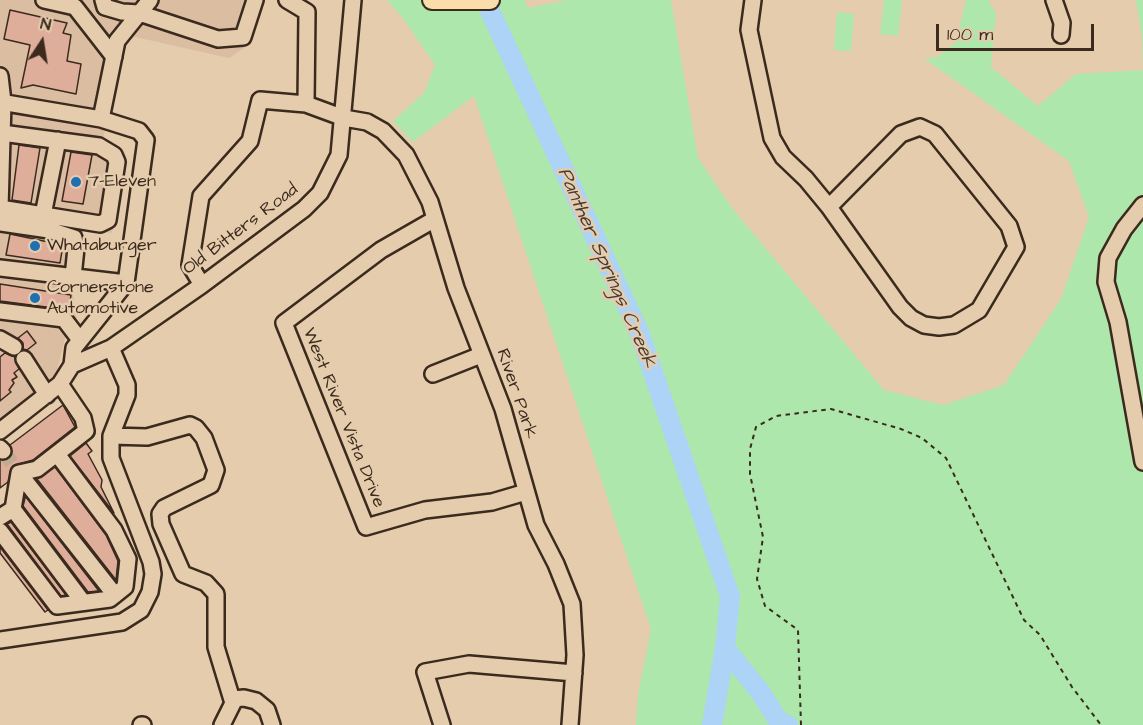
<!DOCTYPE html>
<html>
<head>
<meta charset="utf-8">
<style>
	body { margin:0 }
	#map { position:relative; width:1143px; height:725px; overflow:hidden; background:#e4ccac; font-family:"Architects Daughter",sans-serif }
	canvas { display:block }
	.north { position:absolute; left:12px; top:12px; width:60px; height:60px; -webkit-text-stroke:4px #e4ccac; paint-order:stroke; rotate:12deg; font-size:16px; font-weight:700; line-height:24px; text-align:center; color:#3b2a1e }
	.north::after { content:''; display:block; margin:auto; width:21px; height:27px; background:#3b2a1e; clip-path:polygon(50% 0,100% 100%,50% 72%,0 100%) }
	.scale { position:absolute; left:936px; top:24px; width:158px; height:27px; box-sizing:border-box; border:3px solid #3b2a1e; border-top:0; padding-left:8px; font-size:18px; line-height:21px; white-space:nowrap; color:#3b2a1e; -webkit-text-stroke:4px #e4ccac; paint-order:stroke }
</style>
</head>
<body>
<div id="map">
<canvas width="1143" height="725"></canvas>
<div class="north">N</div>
<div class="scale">100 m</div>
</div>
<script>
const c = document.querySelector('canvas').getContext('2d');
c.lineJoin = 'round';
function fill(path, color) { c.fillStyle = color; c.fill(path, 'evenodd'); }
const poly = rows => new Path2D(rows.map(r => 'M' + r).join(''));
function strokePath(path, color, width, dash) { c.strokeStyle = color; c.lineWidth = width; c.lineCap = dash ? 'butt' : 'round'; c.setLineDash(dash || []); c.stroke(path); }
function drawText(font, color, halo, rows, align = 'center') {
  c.font = font + ' "Architects Daughter",sans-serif'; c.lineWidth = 5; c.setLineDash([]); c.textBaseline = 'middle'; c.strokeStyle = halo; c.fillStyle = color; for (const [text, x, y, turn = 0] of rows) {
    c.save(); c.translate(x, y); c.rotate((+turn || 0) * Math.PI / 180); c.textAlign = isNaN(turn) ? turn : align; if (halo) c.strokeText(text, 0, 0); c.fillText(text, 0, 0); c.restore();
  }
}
const built = poly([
	[0,0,260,0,247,46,229,58,131,36,122,46,103,140,122,162,112,233,83,229,73,294,77,322,65,338,56,375,0,418]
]);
const green = poly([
	[387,0,524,0,529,8,568,0,671,0,698,158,732,208,884,390,943,405,1004,385,1061,299,1089,217,1069,161,925,59,937,57,956,42,966,0,988,0,996,13,991,67,1038,106,1076,74,1143,70,1142,37,1136,0,1143,0,1143,725,636,725,638,695,651,629,474,96,413,142,393,121,424,93,435,65,402,17],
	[884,0,902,0,898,36,880,34],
	[837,12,854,14,851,51,834,50]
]);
const river = poly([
	[485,0,639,332,730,596,725,648,712,725],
	[725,648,761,693,779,722,788,725]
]);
const building = poly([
	[10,10,67,23,63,33,71,35,67,61,81,64,76,94,33,85,21,88,30,45,4,39,10,10],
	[19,145,40,148,31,203,12,200,19,145],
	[71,152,92,155,83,204,62,201,71,152],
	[10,234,63,245,60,263,6,255,10,234],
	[0,284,71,295,69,310,0,301,0,284],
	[27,331,36,343,27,350,23,349,23,343,18,338,27,331],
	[5,353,15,357,19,369,14,373,17,377,12,380,14,383,9,390,11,392,0,401,0,357,5,353],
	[63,405,75,427,33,460,13,466,8,482,0,488,0,460,10,457,12,453,10,445,63,405],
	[86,443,92,451,88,454,102,480,101,487,114,513,70,456,86,443],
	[55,467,106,535,118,561,116,580,37,479,55,467],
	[25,498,26,497,99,591,88,592,23,506,25,498],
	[11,522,66,595,61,596,7,524,11,522],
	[0,547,48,610,45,612,0,553,0,547]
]);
const minorTunnel = poly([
	[3,451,19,473]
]);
const path = poly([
	[801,725,798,630,765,606,757,579,763,537,750,474,750,449,756,427,776,416,831,409,901,429,922,438,946,458,1024,620,1040,635,1072,687,1101,725]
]);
const minor = poly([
	[44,0,75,7,114,57],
	[103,0,105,7,122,12,139,13,218,39,243,37,255,0],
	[287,0,307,12,306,104,344,118,367,122,383,131,406,155,430,202,456,288,503,409,536,525,556,564,572,604,575,655,570,725],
	[753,0,749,30,772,138,783,157,806,179,829,207],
	[1054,0,1062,23,1061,35],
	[0,76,3,102,0,209],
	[0,102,101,119,139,131,146,140,126,283,74,348,72,365],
	[101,119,117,41,150,0],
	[920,127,935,134,1009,226,1016,247,979,310,954,325,939,327,924,325,911,318,900,307,829,207,901,134,920,127],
	[1143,205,1124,229,1108,258,1106,282,1118,322,1143,462],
	[0,208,100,224,108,220,117,162,114,155,99,146,2,133],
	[43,215,58,140],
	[435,219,381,250,284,323,366,527,425,510,492,502,526,492],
	[0,223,49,230,74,238,76,248,73,277],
	[0,268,126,283],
	[202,285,190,265,201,196,250,141,260,100,306,104],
	[0,311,64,319,80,340],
	[0,339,14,347],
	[24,359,47,395],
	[433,374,481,355],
	[0,431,60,384,72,365,111,348,202,285,304,209,320,193,339,155,353,0],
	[111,436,147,437,190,425,196,428,204,438,216,470,211,485,164,508,160,514,161,524,183,574,206,583,216,594,216,647,233,703,222,725],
	[0,448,3,451],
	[19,473,115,595],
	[13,509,83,602],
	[0,517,13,509,19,473,37,469,86,431,83,418,60,384],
	[0,531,57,606,110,599,125,587,128,559,114,530,57,454],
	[0,640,122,622,141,610,150,592,153,574,151,562,111,458,111,436,127,395,127,385,111,348],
	[233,699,244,698,256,701,267,710,272,725],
	[141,725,143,725],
	[442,725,425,672,469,664,574,673]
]);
const major = poly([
	[432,0,490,0]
]);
const markers = [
	[76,182,6,"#1f6fb2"],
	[35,246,6,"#1f6fb2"],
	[35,298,6,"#1f6fb2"]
];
const poiNames = [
	["7-Eleven",88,182],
	["Whataburger",47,246],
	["Cornerstone",47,288],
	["Automotive",47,309]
];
const streetNames = [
	["Old Bitters Road",241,230,-37],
	["River Park",516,394,71],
	["West River Vista Drive",343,418,68]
];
const waterNames = [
	["Panther Springs Creek",606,268,66]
];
fill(built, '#dbbda2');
fill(green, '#ade7ab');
strokePath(river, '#add3f7', 20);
fill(building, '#dfae9a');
strokePath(building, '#3b2a1e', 1.5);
strokePath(minorTunnel, '#c2ac90', 15, [15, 8]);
strokePath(minor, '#3b2a1e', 20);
strokePath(major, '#3b2a1e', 22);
strokePath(path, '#3b2a1e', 2, [4.5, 4.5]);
strokePath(minor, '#e4ccac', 15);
strokePath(major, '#fbdcab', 18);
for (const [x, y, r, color] of markers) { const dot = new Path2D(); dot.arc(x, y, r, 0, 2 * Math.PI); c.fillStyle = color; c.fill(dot); strokePath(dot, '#e4ccac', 2); }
drawText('18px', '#3b2a1e', '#e4ccac', poiNames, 'left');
drawText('18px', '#3b2a1e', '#e4ccac', streetNames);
drawText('italic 20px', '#463b34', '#e4ccac', waterNames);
</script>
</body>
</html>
